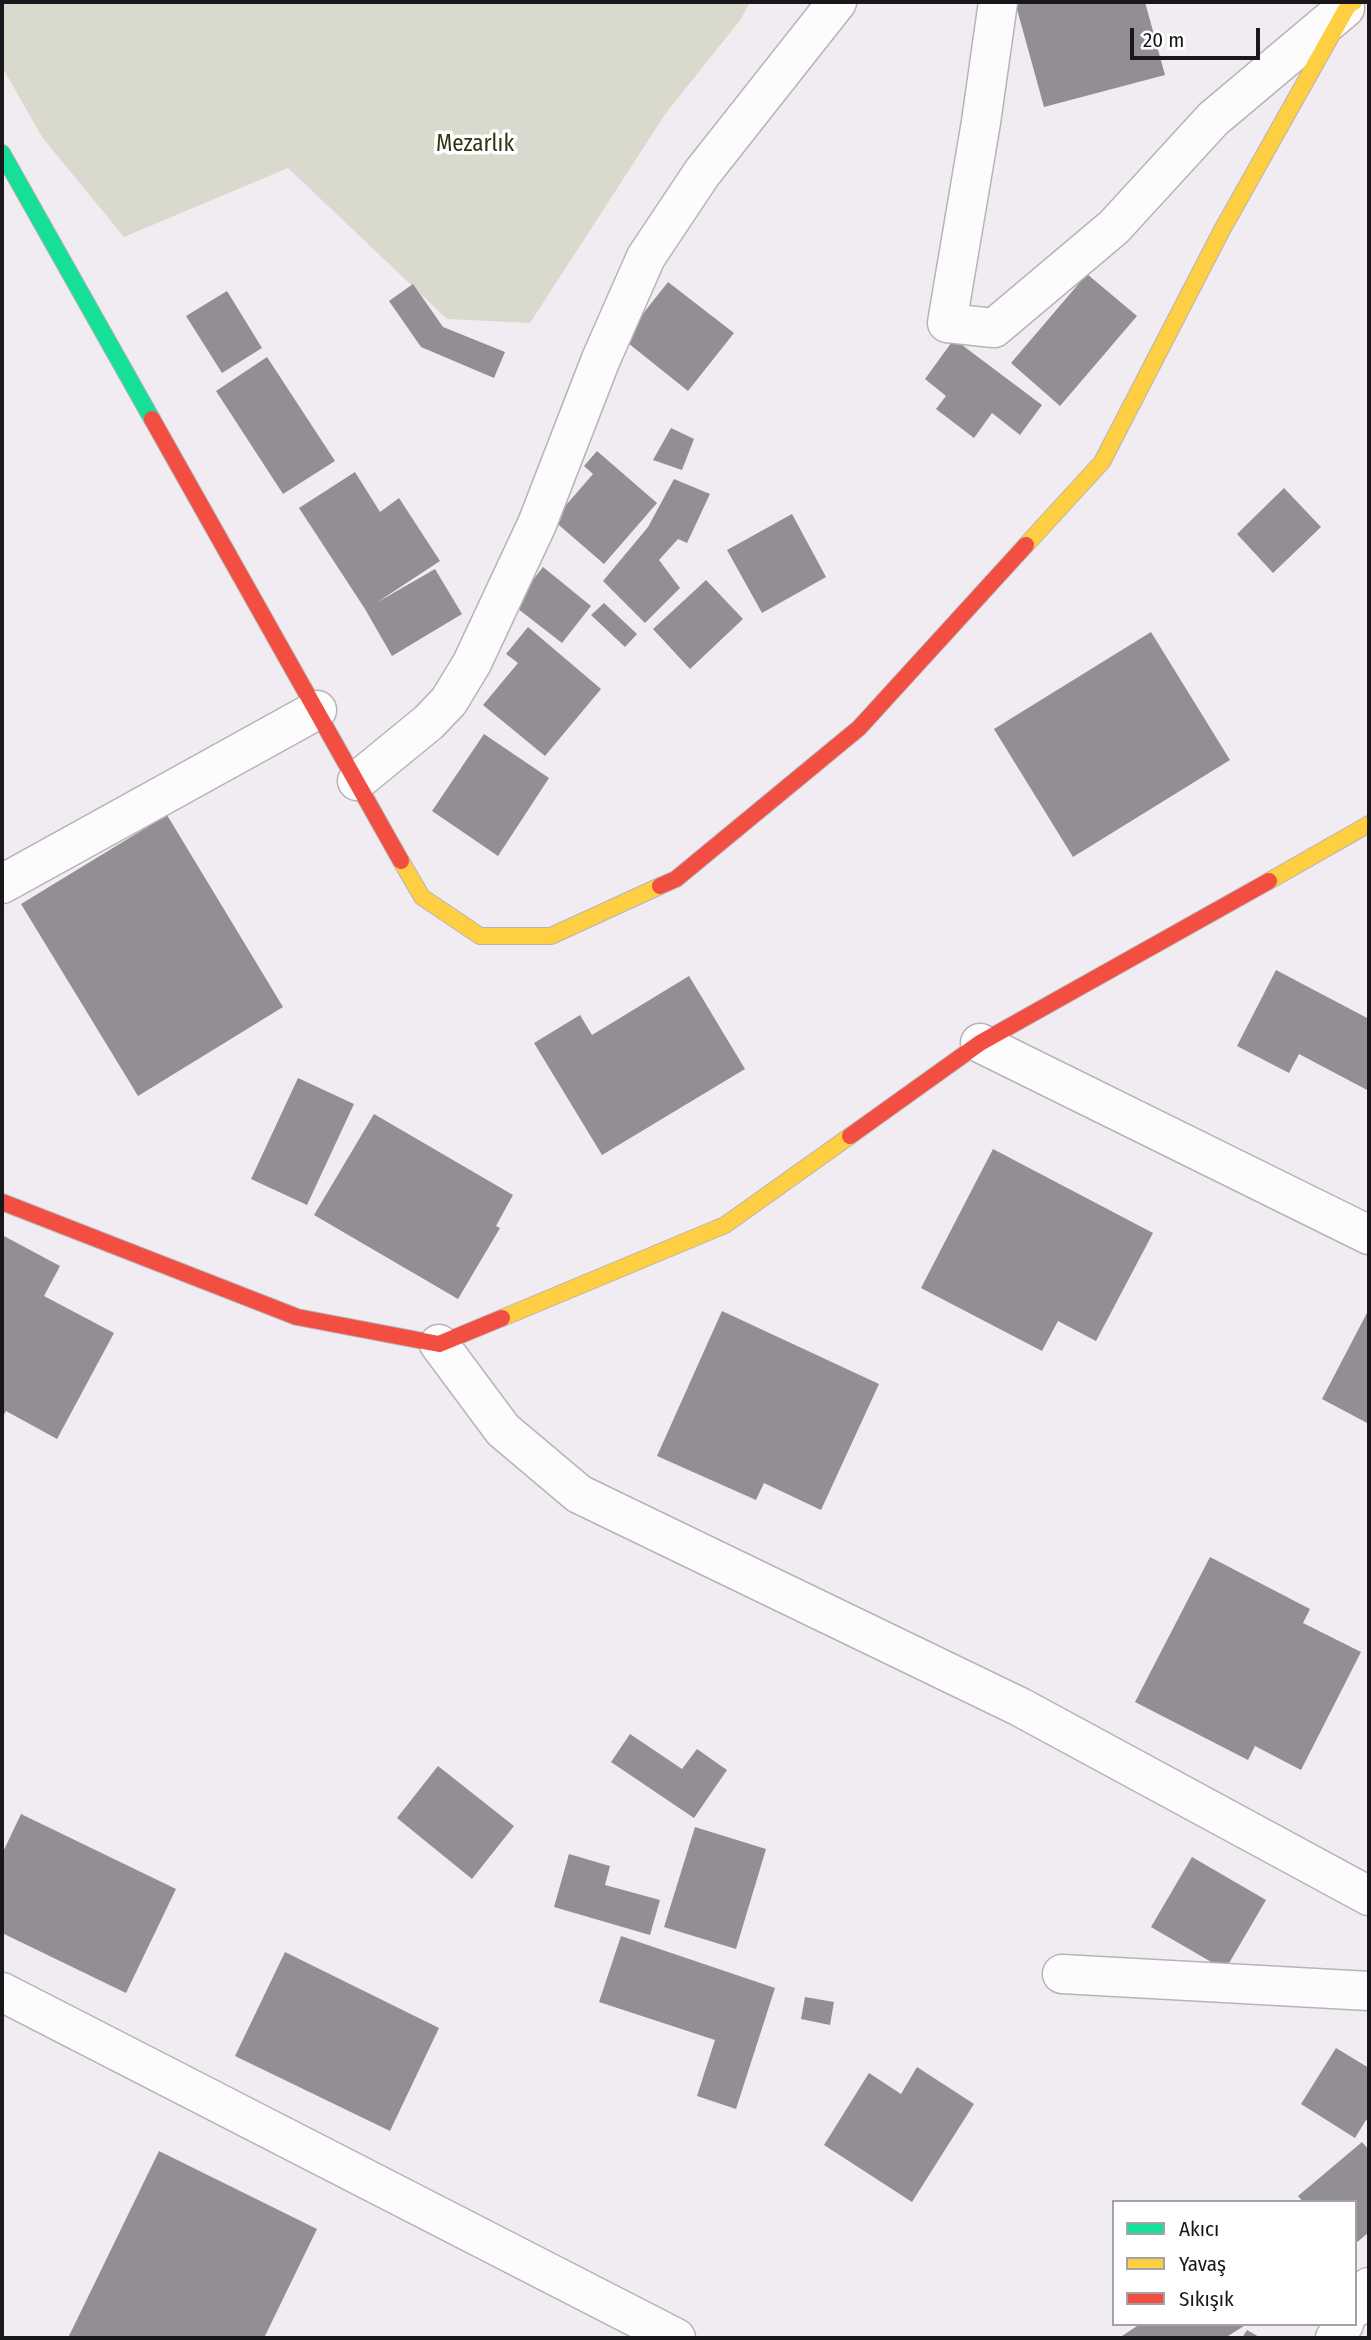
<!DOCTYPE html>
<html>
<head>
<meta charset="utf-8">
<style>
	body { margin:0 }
	#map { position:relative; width:1371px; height:2340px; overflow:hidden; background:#f1ecf2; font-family:"Fira Sans Condensed",sans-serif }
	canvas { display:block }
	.frame { position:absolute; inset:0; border:4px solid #1a171c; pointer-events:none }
	.legend { position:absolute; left:1112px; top:2200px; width:245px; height:126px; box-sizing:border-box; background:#fff; border:2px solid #a3a2a4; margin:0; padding:9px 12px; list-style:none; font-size:21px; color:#1a171c }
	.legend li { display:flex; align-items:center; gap:14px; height:35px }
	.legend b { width:35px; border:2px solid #a3a2a4 }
	.scale { position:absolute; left:1130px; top:28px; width:130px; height:32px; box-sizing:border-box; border:4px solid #1a171c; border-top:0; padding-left:9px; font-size:21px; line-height:24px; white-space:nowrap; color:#1a171c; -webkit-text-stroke:5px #fff; paint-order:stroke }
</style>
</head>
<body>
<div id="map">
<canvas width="1371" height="2340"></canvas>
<div class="frame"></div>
<ul class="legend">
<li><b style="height:9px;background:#16e098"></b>Akıcı</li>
<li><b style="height:9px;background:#ffcf43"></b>Yavaş</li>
<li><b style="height:9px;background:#f24e42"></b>Sıkışık</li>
</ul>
<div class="scale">20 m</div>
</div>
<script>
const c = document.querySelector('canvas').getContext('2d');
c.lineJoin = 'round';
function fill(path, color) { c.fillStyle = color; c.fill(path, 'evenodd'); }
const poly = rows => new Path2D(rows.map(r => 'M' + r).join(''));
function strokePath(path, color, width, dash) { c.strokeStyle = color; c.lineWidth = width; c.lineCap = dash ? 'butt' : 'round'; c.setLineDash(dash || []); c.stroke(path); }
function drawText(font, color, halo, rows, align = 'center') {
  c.font = font + ' "Fira Sans Condensed",sans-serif'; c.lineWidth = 7; c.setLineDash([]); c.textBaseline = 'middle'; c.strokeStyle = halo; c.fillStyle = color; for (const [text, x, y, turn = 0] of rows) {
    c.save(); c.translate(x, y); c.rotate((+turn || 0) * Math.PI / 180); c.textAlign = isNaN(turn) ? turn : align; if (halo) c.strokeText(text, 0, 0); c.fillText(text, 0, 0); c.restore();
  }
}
const green = poly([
	[2,2,750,2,741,19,666,113,530,323,447,319,288,168,124,237,42,137,2,67]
]);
const building = poly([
	[1015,2,1145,2,1165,75,1044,107],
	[1087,274,1137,316,1060,406,1011,363],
	[668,282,734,333,688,391,623,339],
	[413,284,443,327,505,352,494,378,421,347,389,301],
	[227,291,262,348,222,373,186,316],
	[954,339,1042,405,1020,435,992,413,974,438,936,409,946,396,925,379],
	[267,357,335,461,283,494,216,391],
	[671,428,694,439,682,470,653,460],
	[597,451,657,503,604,564,553,520,593,474,584,466],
	[355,472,380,512,399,498,440,561,376,603,435,569,462,614,392,656,365,609,299,508],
	[674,479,710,494,687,543,678,539,659,560,680,588,645,623,603,581,648,527],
	[1284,488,1321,527,1273,573,1237,534],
	[792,514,826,577,762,613,727,550],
	[543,567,591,606,562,643,513,605],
	[706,580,743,619,690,669,653,629],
	[604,603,637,634,625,647,591,615],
	[528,627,601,689,545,756,483,705,518,663,506,654],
	[1151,632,1230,760,1073,857,994,729],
	[484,734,549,778,498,856,432,811],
	[167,815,283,1007,138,1096,21,904],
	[1276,970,1369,1019,1369,1091,1299,1054,1289,1073,1237,1046],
	[689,976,745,1069,602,1155,534,1043,580,1015,592,1035],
	[298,1078,354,1104,307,1205,251,1179],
	[374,1114,513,1195,496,1226,500,1228,458,1299,314,1215],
	[993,1149,1153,1233,1096,1341,1058,1321,1042,1351,921,1288],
	[2,1235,60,1266,44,1296,114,1333,57,1439,6,1411,2,1418],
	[1369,1309,1369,1424,1322,1399],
	[722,1311,879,1384,821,1510,764,1483,756,1500,657,1456],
	[1210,1557,1310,1609,1303,1623,1361,1652,1301,1770,1255,1746,1248,1760,1135,1702],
	[630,1734,682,1769,697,1749,727,1770,694,1818,611,1762],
	[438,1766,514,1826,472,1879,397,1818],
	[21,1814,176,1889,126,1993,2,1933,2,1854],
	[695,1827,766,1849,736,1949,664,1927],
	[569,1854,610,1866,605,1885,660,1900,650,1935,554,1907],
	[1192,1857,1266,1900,1225,1970,1151,1927],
	[621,1936,775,1988,736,2109,697,2096,715,2040,599,2002],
	[285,1952,439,2028,390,2131,235,2056],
	[805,1997,834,2002,830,2025,801,2019],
	[1336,2048,1369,2068,1369,2122,1366,2120,1355,2138,1301,2104],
	[917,2067,974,2104,912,2202,824,2145,869,2073,901,2094],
	[1362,2142,1369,2150,1369,2232,1355,2244,1355,2202,1303,2202,1298,2196],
	[159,2151,317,2229,264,2338,68,2338],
	[1140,2324,1247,2324,1225,2338,1119,2338],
	[1247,2330,1261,2338,1242,2338]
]);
const street = poly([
	[998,2,981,122,947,323,994,328,1114,227,1213,119,1345,8],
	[357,781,429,722,449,701,472,663,537,524,601,359,646,257,702,173,837,2],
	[2,884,317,710],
	[980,1043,1369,1235],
	[439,1344,503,1430,579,1494,1020,1707,1369,1896],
	[1062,1974,1369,1991],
	[2,1992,676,2338],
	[1355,2308,1369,2287],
	[1335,2338,1344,2324]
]);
const fast = poly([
	[2,153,152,419]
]);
const slow = poly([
	[1026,545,1102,462,1222,230,1349,4,1354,2],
	[401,861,422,897,480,936,551,936,660,886],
	[1269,881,1369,824],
	[502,1318,725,1225,850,1136]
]);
const jam = poly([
	[152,419,401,861],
	[660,886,676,879,859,728,1026,545],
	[850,1136,980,1043,1269,881],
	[2,1202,297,1317,439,1344,502,1318]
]);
const parkNames = [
	["Mezarlık",475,145]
];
fill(green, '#d9dacd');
fill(building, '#928e93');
strokePath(street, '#b7b3b8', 41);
strokePath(fast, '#b7b3b8', 18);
strokePath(slow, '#b7b3b8', 18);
strokePath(jam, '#b7b3b8', 18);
strokePath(street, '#fdfcfd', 38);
strokePath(fast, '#16e098', 16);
strokePath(slow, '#ffcf43', 16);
strokePath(jam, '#f24e42', 16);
drawText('23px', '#2f350e', '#fff', parkNames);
</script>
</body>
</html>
